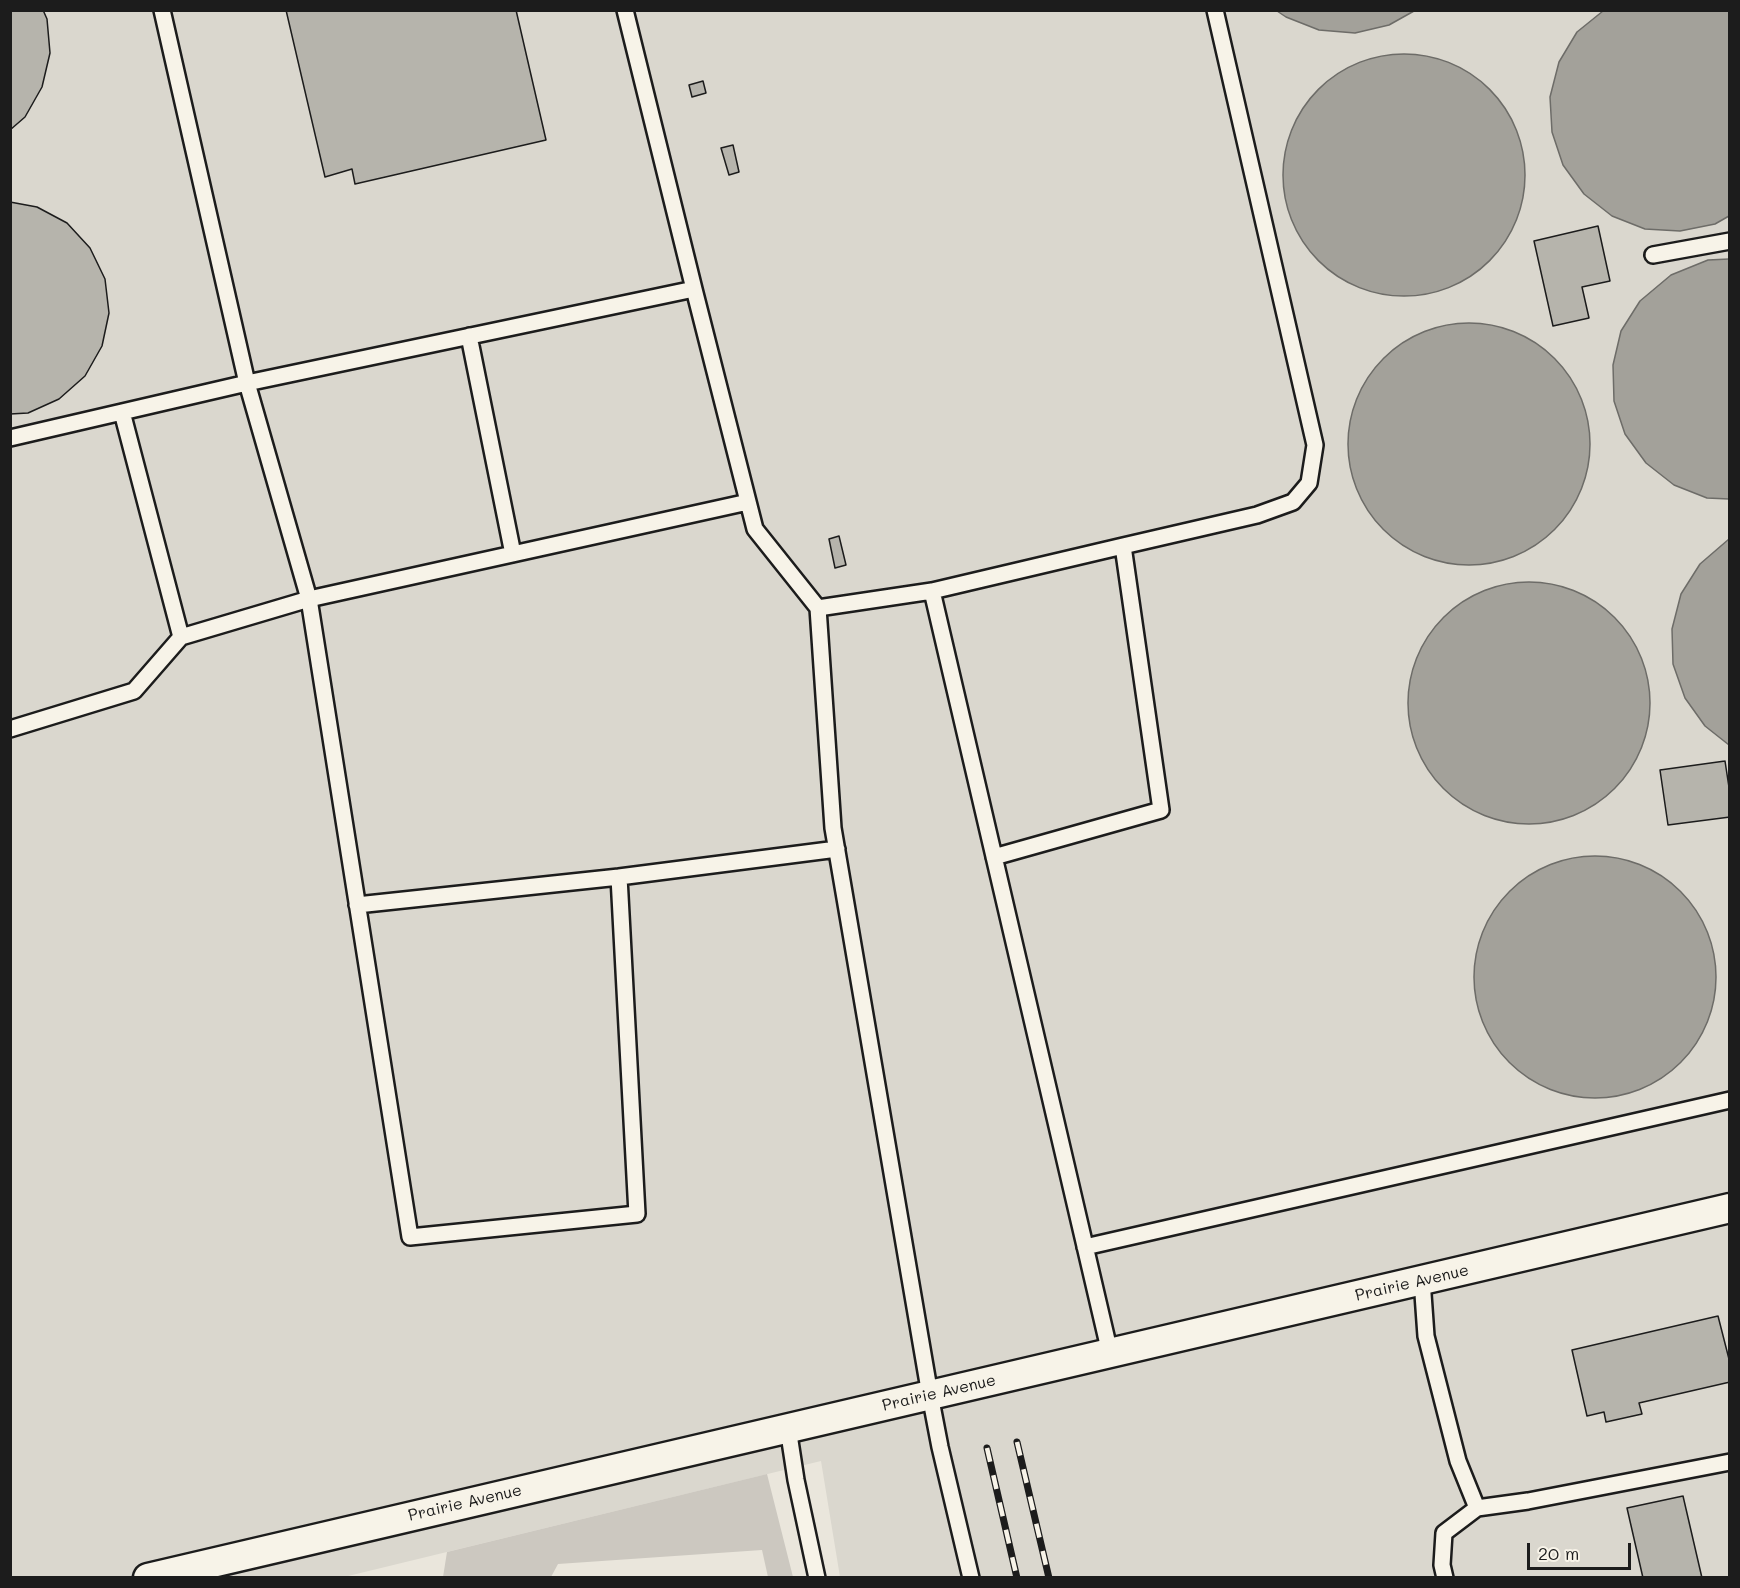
<!DOCTYPE html>
<html>
<head>
<meta charset="utf-8">
<style>
	body { margin:0 }
	#map { position:relative; width:1740px; height:1588px; overflow:hidden; background:#eae6dc; font-family:Mali,sans-serif }
	canvas { display:block }
	.frame { position:absolute; inset:0; border:12px solid #1c1c1c; pointer-events:none }
	.scale { position:absolute; left:1527px; top:1543px; width:104px; height:27px; box-sizing:border-box; border:3px solid #1c1c1c; border-top:0; padding-left:8px; font-size:18px; line-height:21px; white-space:nowrap; color:#1c1c1c; -webkit-text-stroke:4px #f7f3e8; paint-order:stroke }
</style>
</head>
<body>
<div id="map">
<canvas width="1740" height="1588"></canvas>
<div class="frame"></div>
<div class="scale">20 m</div>
</div>
<script>
const c = document.querySelector('canvas').getContext('2d');
c.lineJoin = 'round';
function fill(path, color) { c.fillStyle = color; c.fill(path, 'evenodd'); }
const poly = rows => new Path2D(rows.map(r => 'M' + r).join(''));
function strokePath(path, color, width, dash) { c.strokeStyle = color; c.lineWidth = width; c.lineCap = dash ? 'butt' : 'round'; c.setLineDash(dash || []); c.stroke(path); }
function drawText(font, color, halo, rows, align = 'center') {
  c.font = font + ' Mali,sans-serif'; c.lineWidth = 6; c.setLineDash([]); c.textBaseline = 'middle'; c.strokeStyle = halo; c.fillStyle = color; for (const [text, x, y, turn = 0] of rows) {
    c.save(); c.translate(x, y); c.rotate((+turn || 0) * Math.PI / 180); c.textAlign = isNaN(turn) ? turn : align; if (halo) c.strokeText(text, 0, 0); c.fillText(text, 0, 0); c.restore();
  }
}
const built = poly([
	[11,11,1729,11,1729,1577,840,1577,821,1461,344,1577,11,1578]
]);
const green = poly([
	[767,1474,793,1577,768,1577,762,1550,558,1564,551,1577,443,1577,447,1552]
]);
const water = poly([
	[1277,11,1414,11,1389,25,1355,33,1319,30,1286,17,1277,11],
	[1603,11,1729,11,1729,216,1715,224,1680,231,1645,229,1612,216,1584,194,1563,165,1552,132,1550,97,1559,62,1577,32,1603,11],
	'1283 175a121 121 0 1 1 242 0a121 121 0 1 1-242 0Z',
	[1729,259,1730,259,1729,499,1707,498,1674,485,1646,463,1625,434,1614,401,1613,365,1621,331,1640,301,1671,275,1708,260,1729,259],
	'1348 444a121 121 0 1 1 242 0a121 121 0 1 1-242 0Z',
	[1729,539,1729,745,1705,726,1685,698,1673,664,1672,629,1681,594,1700,564,1729,539],
	'1408 703a121 121 0 1 1 242 0a121 121 0 1 1-242 0Z',
	'1474 977a121 121 0 1 1 242 0a121 121 0 1 1-242 0Z'
]);
const building = poly([
	[10,10,43,10,47,19,50,53,42,87,25,117,10,130,10,10],
	[286,10,516,10,546,140,355,184,352,169,325,177,286,10],
	[703,81,706,93,692,97,689,85,703,81],
	[733,145,739,172,729,175,721,148,733,145],
	[10,202,37,207,67,223,90,248,105,279,109,313,102,346,85,376,59,399,28,413,10,414,10,202],
	[1598,226,1610,281,1582,287,1589,318,1553,326,1534,241,1598,226],
	[839,536,846,565,835,568,829,539,839,536],
	[1725,761,1730,794,1730,817,1668,825,1660,770,1725,761],
	[1718,1316,1730,1363,1730,1382,1639,1403,1642,1414,1606,1422,1604,1412,1587,1416,1572,1350,1718,1316],
	[1683,1496,1702,1578,1643,1578,1627,1508,1683,1496]
]);
const lane = poly([
	[162,10,247,383,694,289,625,10],
	[1653,255,1730,241],
	[694,289,755,529,818,608,833,828,930,1395,940,1447,971,1578],
	[469,336,513,554],
	[122,412,181,637],
	[10,438,247,383,309,599,181,637,134,691,10,729],
	[748,502,309,599,410,1237,637,1214,619,877,837,849],
	[1123,546,1257,515,1293,502,1309,483,1315,445,1215,10],
	[932,591,1123,546,1161,810,994,857],
	[818,608,932,591,1110,1353],
	[357,905,619,877],
	[1085,1247,1730,1100],
	[1422,1280,1426,1336,1458,1461,1477,1508,1528,1501,1730,1462],
	[788,1428,796,1480,817,1578],
	[1445,1578,1442,1565,1444,1533,1477,1508]
]);
const street = poly([
	[148,1578,1730,1208]
]);
const rail = poly([
	[1017,1442,1049,1578],
	[987,1448,1017,1578]
]);
const streetNames = [
	["Prairie Avenue",1412,1283,-13],
	["Prairie Avenue",939,1393,-13],
	["Prairie Avenue",465,1503,-13]
];
fill(built, '#dad7ce');
fill(green, '#ccc8c0');
fill(water, '#a3a19a');
strokePath(water, '#6d6c68', 1.5);
fill(building, '#b6b4ac');
strokePath(building, '#1c1c1c', 1.5);
strokePath(lane, '#1c1c1c', 20);
strokePath(street, '#1c1c1c', 33);
strokePath(lane, '#f7f3e8', 15);
strokePath(street, '#f7f3e8', 28);
strokePath(rail, '#1c1c1c', 7);
strokePath(rail, '#f7f3e8', 4.5, [14]);
drawText('16px', '#1c1c1c', '#f7f3e8', streetNames);
</script>
</body>
</html>
